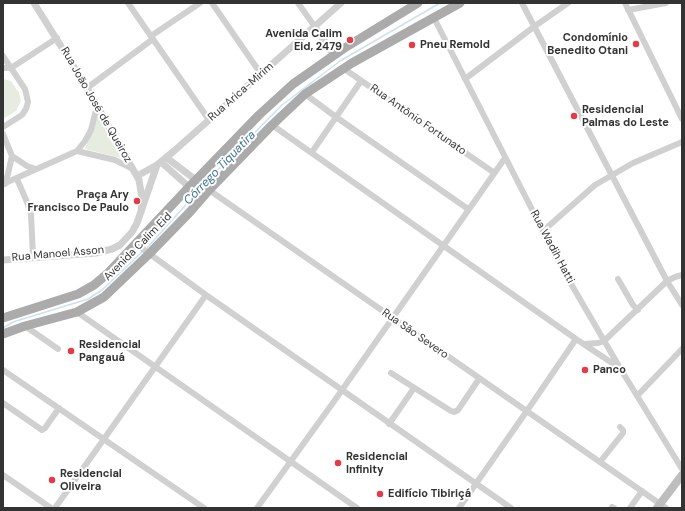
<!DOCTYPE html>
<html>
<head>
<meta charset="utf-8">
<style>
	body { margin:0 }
	#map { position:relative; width:685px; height:511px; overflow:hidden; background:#fff; font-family:"DM Sans",sans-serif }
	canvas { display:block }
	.frame { position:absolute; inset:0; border:4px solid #333; pointer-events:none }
</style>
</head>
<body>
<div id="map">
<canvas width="685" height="511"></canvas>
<div class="frame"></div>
</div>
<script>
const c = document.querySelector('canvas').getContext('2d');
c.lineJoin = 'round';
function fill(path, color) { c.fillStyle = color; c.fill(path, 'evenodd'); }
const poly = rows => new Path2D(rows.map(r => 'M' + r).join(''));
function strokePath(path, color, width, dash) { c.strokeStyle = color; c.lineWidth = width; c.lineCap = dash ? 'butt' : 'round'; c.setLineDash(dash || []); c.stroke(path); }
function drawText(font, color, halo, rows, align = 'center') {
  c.font = font + ' "DM Sans",sans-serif'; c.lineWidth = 4; c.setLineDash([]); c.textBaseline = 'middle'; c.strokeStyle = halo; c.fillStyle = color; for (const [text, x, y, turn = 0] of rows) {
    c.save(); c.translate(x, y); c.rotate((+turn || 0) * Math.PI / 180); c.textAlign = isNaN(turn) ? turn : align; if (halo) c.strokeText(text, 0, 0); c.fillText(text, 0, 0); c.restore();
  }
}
const green = poly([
	[3,79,11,81,19,93,21,101,16,111,3,119],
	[98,116,121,158,85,149]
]);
const stream = poly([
	[205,183,282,105,340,61,440,3],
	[146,249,201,188],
	[3,328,13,322,88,299,102,290,143,251]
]);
const minor = poly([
	[128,3,209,120],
	[212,3,261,74],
	[298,3,315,27],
	[522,3,667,281,682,305],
	[625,3,682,119],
	[628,10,666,3],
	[434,18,563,270,620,368,682,469],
	[151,36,200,3],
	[3,56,25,89,28,102,26,109,22,115,3,127],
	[3,68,11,68],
	[11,68,57,38],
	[343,68,493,172],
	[465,79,535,26,568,3],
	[87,88,153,39],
	[305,94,336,117,468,209],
	[272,125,576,339,618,367],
	[3,134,12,156,27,166,36,169],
	[77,151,115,160,133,169],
	[312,152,361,81],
	[17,179,27,202,31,214,33,257],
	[3,184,77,151,85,141,91,130,97,106],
	[5,184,8,174,12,156],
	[209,190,666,508],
	[543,231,595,185,633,163,682,142],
	[136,244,206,295,511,508],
	[618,279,633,305,638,310],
	[77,312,357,508],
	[25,326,58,349],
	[584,344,598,343,604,341,667,281,675,277,682,275],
	[3,370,204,508],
	[391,373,451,411,454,412,458,410,479,379],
	[637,396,682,349],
	[3,403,42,430,45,428,59,408],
	[389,424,414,388],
	[600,462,623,433,623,430,620,427],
	[3,475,51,508],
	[612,507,614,508],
	[55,508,206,295],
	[257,508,335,400,505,158],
	[459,508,531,405,576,339],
	[630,508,642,491]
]);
const tertiary = poly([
	[34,3,87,88,139,180,142,198,141,212],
	[315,27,334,55],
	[167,158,209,190],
	[161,162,189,187],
	[137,176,157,165,174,151,341,3],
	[3,260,96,253,112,249,120,245,132,232,137,223,157,165]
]);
const secondary = poly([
	[657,508,682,475]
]);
const primary = poly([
	[3,318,78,294,94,285,107,274,189,187,259,115,293,84,343,49,418,3],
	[3,334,25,326,77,312,104,297,149,254,189,213,209,190,272,125,305,94,352,63,460,3]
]);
const markers = [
	[350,40,4,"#e43b46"],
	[636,44,4,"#e43b46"],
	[412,45,4,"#e43b46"],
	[574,116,4,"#e43b46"],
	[137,201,4,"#e43b46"],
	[71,351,4,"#e43b46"],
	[585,370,4,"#e43b46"],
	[338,463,4,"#e43b46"],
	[52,480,4,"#e43b46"],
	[380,494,4,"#e43b46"]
];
const poiNames = [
	["Avenida Calim",342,34,"right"],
	["Eid, 2479",342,47,"right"],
	["Condomínio",628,38,"right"],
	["Benedito Otani",628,51,"right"],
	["Pneu Remold",420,45],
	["Residencial",582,110],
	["Palmas do Leste",582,123],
	["Praça Ary",129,195,"right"],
	["Francisco De Paulo",129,208,"right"],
	["Residencial",79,345],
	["Pangauá",79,358],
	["Panco",593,370],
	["Residencial",346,457],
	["Infinity",346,470],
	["Residencial",60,474],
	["Oliveira",60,487],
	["Edifício Tibiriçá",388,494]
];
const streetNames = [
	["Rua Arica-Mirim",241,92,-41],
	["Rua João José de Queiroz",96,105,60],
	["Rua Antônio Fortunato",418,120,35],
	["Avenida Calim Eid",138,247,-45],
	["Rua Wadih Hatti",552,247,62],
	["Rua Manoel Asson",58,254,-5],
	["Rua São Severo",415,334,35]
];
const waterNames = [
	["Córrego Tiquatira",220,168,-46]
];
fill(green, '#e6ecdf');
strokePath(stream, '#cfe1ed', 1.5);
strokePath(minor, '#d0d0d0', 6);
strokePath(tertiary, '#d0d0d0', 7);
strokePath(secondary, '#bdbdbd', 8);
strokePath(primary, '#ababab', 9);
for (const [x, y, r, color] of markers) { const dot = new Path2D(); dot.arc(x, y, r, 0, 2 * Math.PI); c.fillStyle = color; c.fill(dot); strokePath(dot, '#fff', 1.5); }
drawText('bold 11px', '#333', '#fff', poiNames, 'left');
drawText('11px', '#333', '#fff', streetNames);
drawText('italic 12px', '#407395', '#fff', waterNames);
</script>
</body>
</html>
